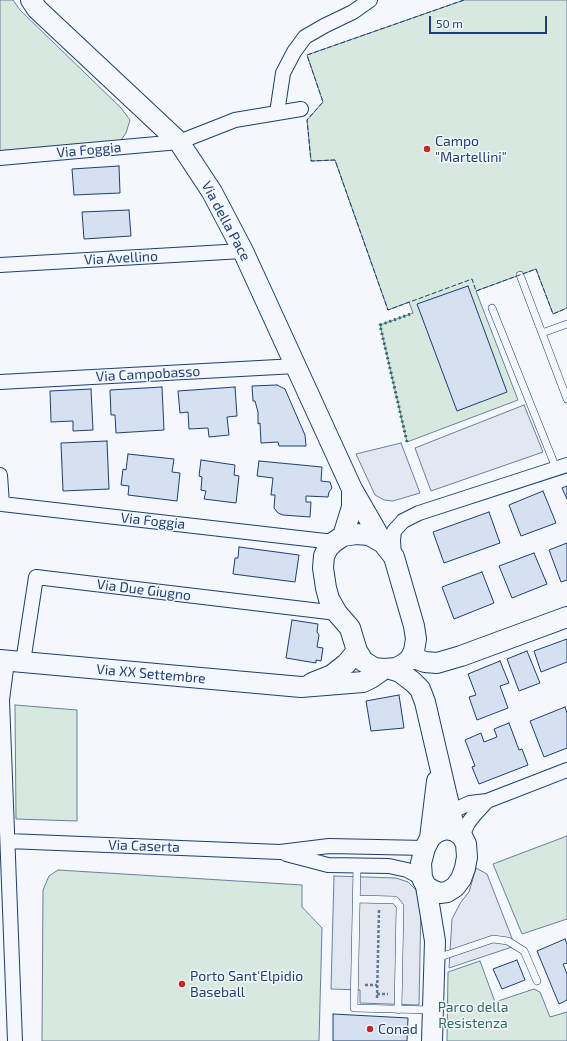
<!DOCTYPE html>
<html>
<head>
<meta charset="utf-8">
<style>
	body { margin:0 }
	#map { position:relative; width:567px; height:1041px; overflow:hidden; background:#f4f7fb; font-family:"Exo 2",sans-serif }
	canvas { display:block }
	.scale { position:absolute; left:429px; top:16px; width:118px; height:18px; box-sizing:border-box; border:2px solid #1d3f73; border-top:0; padding-left:5px; font-size:12px; line-height:14px; white-space:nowrap; color:#1d3f73; -webkit-text-stroke:3px #f4f7fb; paint-order:stroke }
</style>
</head>
<body>
<div id="map">
<canvas width="567" height="1041"></canvas>
<div class="scale">50 m</div>
</div>
<script>
const c = document.querySelector('canvas').getContext('2d');
c.lineJoin = 'round';
function fill(path, color) { c.fillStyle = color; c.fill(path, 'evenodd'); }
const poly = rows => new Path2D(rows.map(r => 'M' + r).join(''));
function strokePath(path, color, width, dash) { c.strokeStyle = color; c.lineWidth = width; c.lineCap = dash ? 'butt' : 'round'; c.setLineDash(dash || []); c.stroke(path); }
function drawText(font, color, halo, rows, align = 'center') {
  c.font = font + ' "Exo 2",sans-serif'; c.lineWidth = 3; c.setLineDash([]); c.textBaseline = 'middle'; c.strokeStyle = halo; c.fillStyle = color; for (const [text, x, y, turn = 0] of rows) {
    c.save(); c.translate(x, y); c.rotate((+turn || 0) * Math.PI / 180); c.textAlign = isNaN(turn) ? turn : align; if (halo) c.strokeText(text, 0, 0); c.fillText(text, 0, 0); c.restore();
  }
}
const green = poly([
	[0,0,13,0,20,10,121,108,130,120,126,133,121,140,117,142,0,151,0,0],
	[464,0,567,0,567,308,553,314,536,269,476,291,518,400,407,442,380,325,413,313,409,302,388,310,335,160,311,161,307,120,323,102,307,55,464,0],
	[15,705,77,710,77,821,16,819,15,705],
	[567,836,567,919,522,934,493,864,567,836],
	[58,870,302,885,302,907,322,928,319,1041,42,1041,43,890,49,876,58,870],
	[480,961,495,1002,534,989,540,992,550,1017,567,1012,567,1041,447,1041,448,972,480,961]
]);
const parking = poly([
	[524,405,543,452,431,491,415,448,524,405],
	[401,443,420,493,393,501,384,500,375,495,356,454,401,443],
	[476,868,487,874,515,946,449,968,452,919,461,902,469,892,476,868],
	[334,876,396,878,408,882,416,890,421,904,419,1005,360,1003,360,990,331,989,334,876]
]);
const building = poly([
	[119,166,120,193,74,195,72,169,119,166],
	[129,210,131,236,84,239,82,212,129,210],
	[468,286,507,392,457,411,417,304,468,286],
	[277,385,285,389,305,435,306,446,279,446,278,442,261,443,260,423,258,424,258,412,255,401,253,401,252,386,277,385],
	[162,387,164,430,116,433,115,415,111,415,110,390,162,387],
	[235,387,237,416,227,417,229,435,209,437,208,428,189,429,188,412,180,413,178,391,235,387],
	[91,389,93,430,73,431,73,421,51,422,50,391,91,389],
	[107,441,109,489,63,491,61,443,107,441],
	[128,454,174,459,172,472,180,473,177,501,128,495,129,486,121,485,123,469,126,470,128,454],
	[201,460,235,465,234,475,239,476,236,503,204,499,206,491,201,490,202,477,199,476,201,460],
	[259,461,322,467,321,481,330,482,332,488,329,492,328,497,306,496,306,502,311,502,310,517,283,515,278,513,274,508,275,495,271,495,273,478,257,476,259,461],
	[567,486,567,499,562,488,567,486],
	[543,491,556,523,521,536,509,505,543,491],
	[489,512,500,543,444,563,433,532,489,512],
	[567,543,567,580,561,582,549,550,567,543],
	[239,547,299,555,295,582,233,574,235,558,238,558,239,547],
	[534,553,547,584,512,598,499,566,534,553],
	[482,572,494,603,454,619,442,587,482,572],
	[292,620,318,624,317,632,319,635,317,647,323,648,321,661,316,660,316,663,286,658,292,620],
	[567,639,567,662,541,672,534,651,567,639],
	[527,651,540,683,519,691,507,659,527,651],
	[500,661,509,683,500,686,508,708,477,720,469,697,476,695,468,674,500,661],
	[399,695,404,728,371,731,366,701,399,695],
	[565,707,567,713,567,748,544,757,530,721,565,707],
	[509,723,519,750,522,749,528,765,479,784,472,767,475,766,465,740,481,733,484,742,497,737,494,729,509,723],
	[565,939,567,944,567,963,563,964,567,974,567,1000,559,1004,537,951,565,939],
	[517,960,525,980,502,989,493,969,517,960],
	[333,1014,408,1018,407,1041,333,1041,333,1014]
]);
const path = poly([
	[365,985,377,985],
	[377,994,388,994],
	[377,998,379,910]
]);
const lane = poly([
	[520,275,567,399],
	[492,308,556,468],
	[542,333,567,324],
	[357,866,354,1008,432,1010],
	[357,899,395,900,400,906,398,1010],
	[437,958,493,939,508,941,524,951,537,981]
]);
const street = poly([
	[277,113,283,73,294,52,305,37,324,26,353,12,370,0],
	[0,158,179,142,235,120,301,109],
	[0,265,243,251],
	[0,382,296,366],
	[0,475,2,504,334,542],
	[394,557,393,540,394,531,403,521,419,513,567,465],
	[7,661,2,700,15,1041],
	[23,662,36,577,337,613],
	[446,818,450,812,470,803,487,801,567,770],
	[462,836,468,823,475,814,487,801],
	[8,841,280,852,329,846,425,848],
	[286,854,328,865,389,866,407,870,422,878]
]);
const secondary = poly([
	[31,0,37,9,179,142,212,192,243,251,352,489,383,543],
	[356,534,369,535,383,543,394,557,414,626,416,639,414,651,410,659,404,664,396,668,384,669,374,668,363,661,357,651,350,628,337,613,329,599,326,588,323,568,324,556,328,548,334,542,343,536,356,534],
	[343,536,352,507,352,489],
	[411,657,425,662,437,663,461,656,567,617],
	[0,660,301,687,363,682,371,678,384,669],
	[390,669,400,672,413,682,420,689,425,702,455,831],
	[312,683,332,675,346,664,357,651],
	[446,829,455,831,462,836,466,844,467,857,465,868,461,879,455,887,447,892,440,893,432,890,426,886,422,878,421,863,425,848,430,838,437,832,446,829],
	[430,838,437,781],
	[426,886,435,941,432,1041]
]);
const hedge = poly([
	[407,442,380,325,413,313]
]);
const fence = poly([
	[464,0,307,55,323,102,307,120,311,161,335,160,388,310,472,279,476,291,536,269,553,314,567,308]
]);
const markers = [
	[427,149,4,"#c62828"],
	[182,984,4,"#c62828"],
	[370,1029,4,"#c62828"]
];
const poiNames = [
	["Campo",435,141],
	["\"Martellini\"",435,157],
	["Porto Sant'Elpidio",190,976],
	["Baseball",190,992],
	["Conad",378,1029]
];
const streetNames = [
	["Via Foggia",89,150,-5],
	["Via della Pace",226,221,62],
	["Via Avellino",121,258,-3],
	["Via Campobasso",148,374,-3],
	["Via Foggia",153,521,6],
	["Via Due Giugno",144,590,7],
	["Via XX Settembre",151,674,5],
	["Via Caserta",144,846,2]
];
const parkNames = [
	["Parco della",473,1007],
	["Resistenza",473,1023]
];
fill(green, '#d7e8df');
strokePath(green, '#687fa3', 1);
fill(parking, '#e3e8f0');
strokePath(parking, '#687fa3', 1);
fill(building, '#d5e0f0');
strokePath(building, '#1d3f73', 1);
strokePath(lane, '#1d3f73', 8);
strokePath(street, '#1d3f73', 16);
strokePath(secondary, '#1d3f73', 22);
strokePath(path, '#5e769c', 2.5, [3, 2]);
strokePath(lane, '#f4f7fb', 7);
strokePath(street, '#f4f7fb', 14);
strokePath(secondary, '#f4f7fb', 20);
strokePath(hedge, '#2c6c60', 3, [2, 3]);
strokePath(fence, '#1d3f73', 1, [5, 2]);
for (const [x, y, r, color] of markers) { const dot = new Path2D(); dot.arc(x, y, r, 0, 2 * Math.PI); c.fillStyle = color; c.fill(dot); strokePath(dot, '#f4f7fb', 1.5); }
drawText('14px', '#1d3f73', '#f4f7fb', poiNames, 'left');
drawText('14px', '#1d3f73', '#f4f7fb', streetNames);
drawText('14px', '#2c6c60', '#f4f7fb', parkNames);
</script>
</body>
</html>
